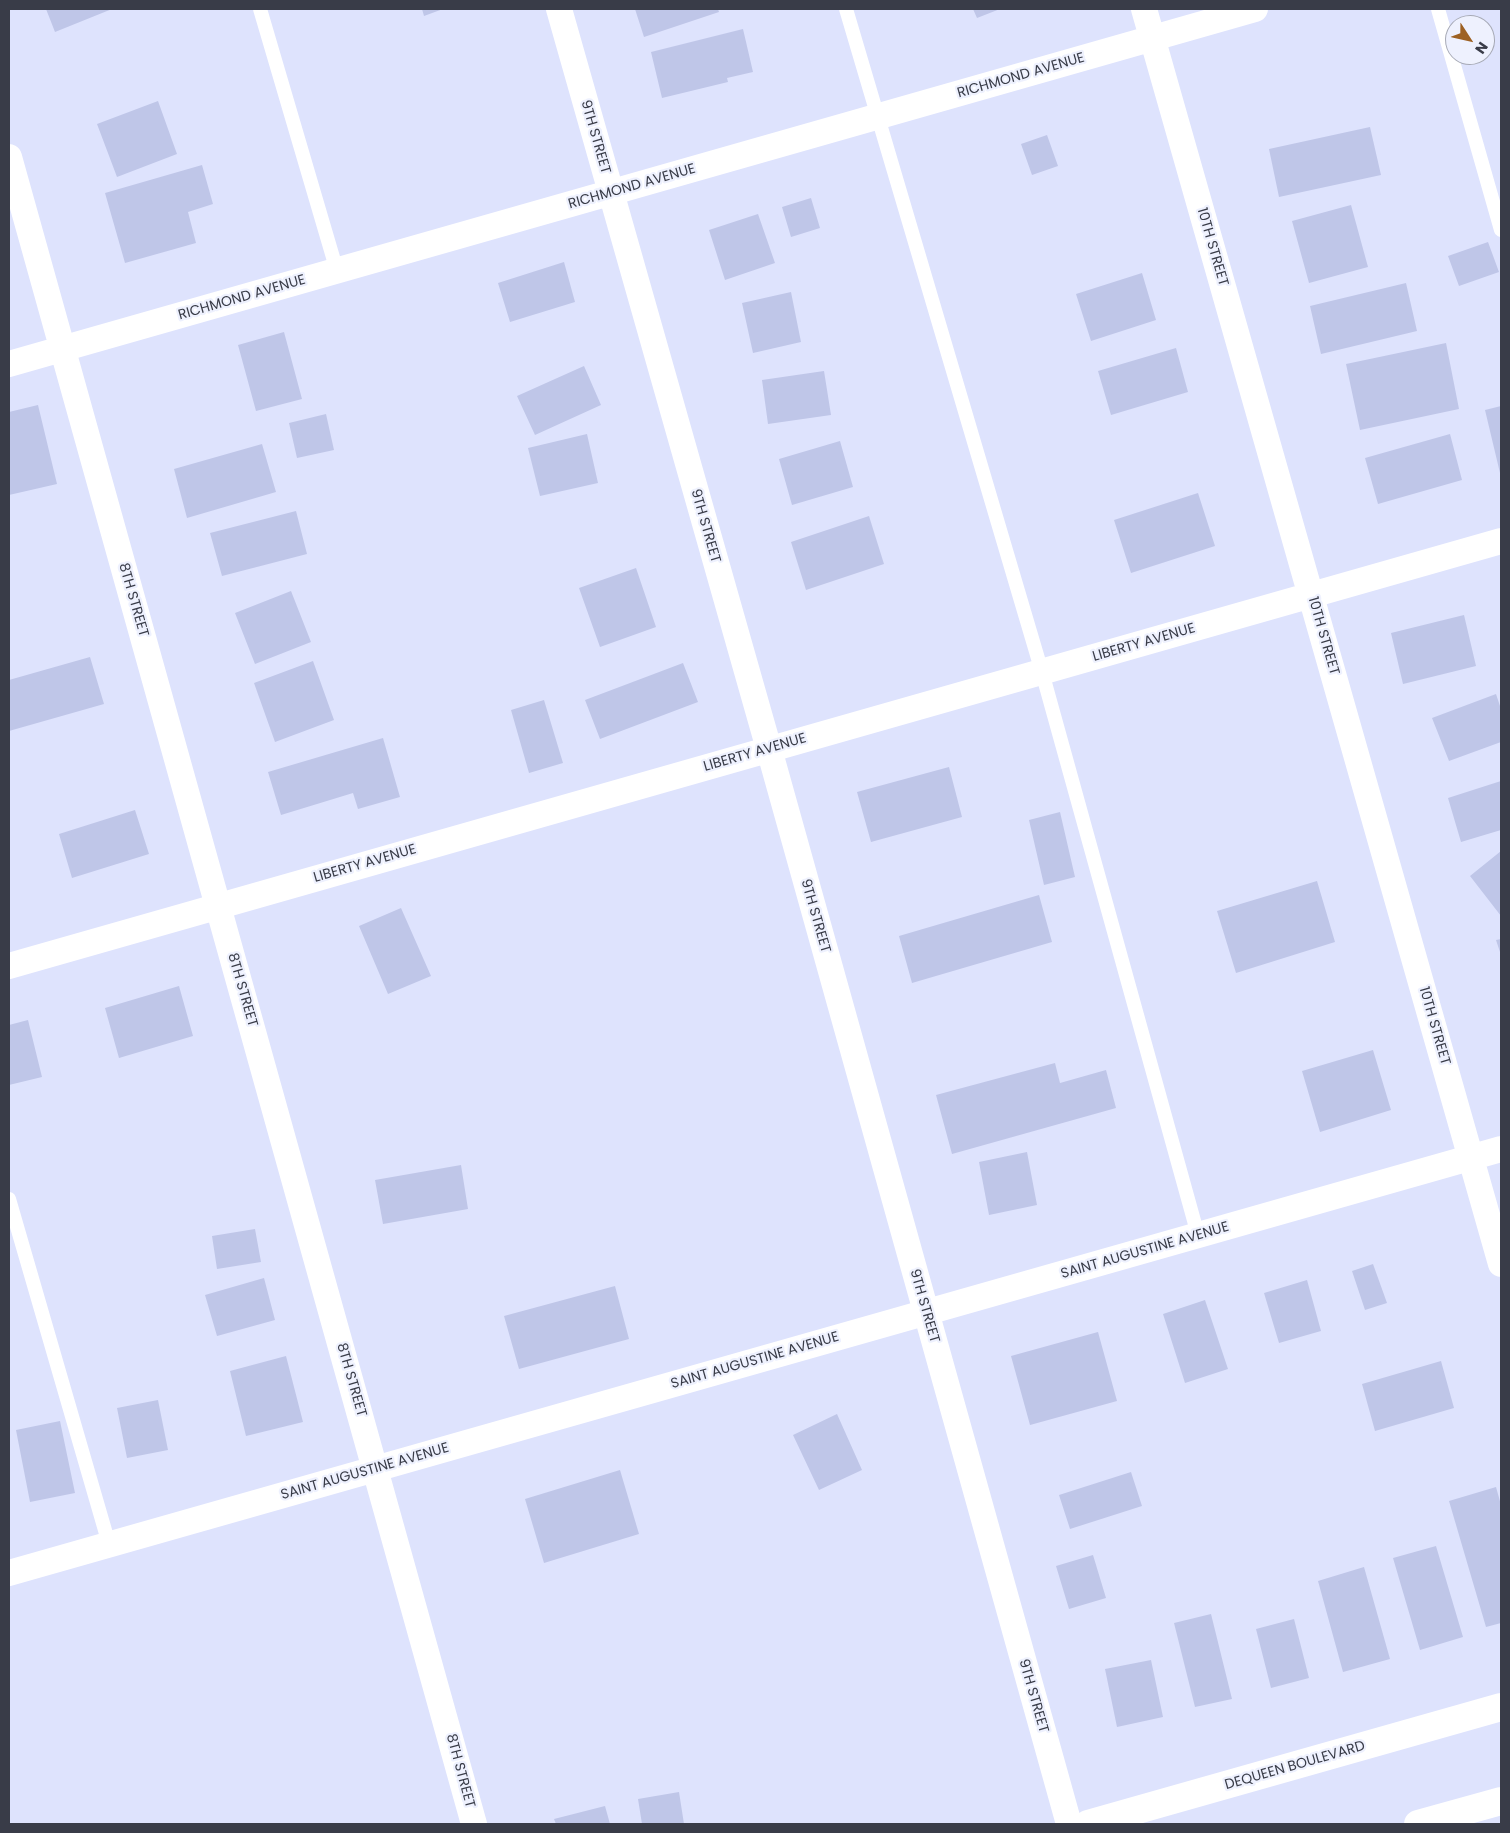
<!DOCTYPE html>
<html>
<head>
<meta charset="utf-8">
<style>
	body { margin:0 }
	#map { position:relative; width:1510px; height:1833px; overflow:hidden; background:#dee3fd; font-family:Poppins,sans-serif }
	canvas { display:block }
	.frame { position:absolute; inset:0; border:10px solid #393c48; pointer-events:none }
	.north { position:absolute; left:1445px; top:15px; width:50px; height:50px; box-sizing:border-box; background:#eef1fe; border:1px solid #a6a9b5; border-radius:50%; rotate:125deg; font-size:14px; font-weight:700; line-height:20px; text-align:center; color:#393c48 }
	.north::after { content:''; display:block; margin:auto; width:18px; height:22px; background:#9d6123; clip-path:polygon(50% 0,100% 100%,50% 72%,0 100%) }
</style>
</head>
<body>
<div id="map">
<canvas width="1510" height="1833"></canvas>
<div class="frame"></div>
<div class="north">N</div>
</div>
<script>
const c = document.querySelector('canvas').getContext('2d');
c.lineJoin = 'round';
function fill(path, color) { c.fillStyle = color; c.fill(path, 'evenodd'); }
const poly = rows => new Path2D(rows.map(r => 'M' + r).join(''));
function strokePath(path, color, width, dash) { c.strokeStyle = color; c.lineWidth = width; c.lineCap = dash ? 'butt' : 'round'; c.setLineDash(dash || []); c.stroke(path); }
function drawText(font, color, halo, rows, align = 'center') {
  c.font = font + ' Poppins,sans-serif'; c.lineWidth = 4.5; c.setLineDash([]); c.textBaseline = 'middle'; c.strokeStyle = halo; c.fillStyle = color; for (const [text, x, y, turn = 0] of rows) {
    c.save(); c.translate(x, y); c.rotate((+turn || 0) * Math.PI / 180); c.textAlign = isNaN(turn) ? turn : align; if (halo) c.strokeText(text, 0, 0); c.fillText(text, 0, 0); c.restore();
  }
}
const building = poly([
	[46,9,112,9,55,32],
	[422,9,443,9,424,16],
	[635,9,718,9,719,12,644,37],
	[973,9,1000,9,977,18],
	[743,29,753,72,727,78,728,82,662,98,651,52],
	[158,101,177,154,117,177,97,124],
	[1370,127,1381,175,1279,197,1269,149],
	[1047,135,1058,166,1032,175,1021,144],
	[202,165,213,204,188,212,196,243,125,263,105,193],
	[811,198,820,228,791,237,782,207],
	[1351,205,1368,267,1309,283,1292,221],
	[758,214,775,263,725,280,709,230],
	[1488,242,1499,272,1459,286,1448,256],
	[564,262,575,302,510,322,498,283],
	[1142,273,1156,320,1091,341,1076,294],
	[1406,283,1417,331,1321,354,1310,306],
	[791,292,801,342,753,353,742,303],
	[284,332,302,399,256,411,238,345],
	[1446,343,1459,409,1360,430,1346,364],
	[1176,348,1188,392,1111,415,1098,371],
	[584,366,601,405,535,435,517,396],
	[824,371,831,415,768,424,762,380],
	[38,405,57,484,9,495,9,412],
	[1501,406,1501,473,1500,473,1485,410],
	[326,414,334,450,297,458,289,423],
	[587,434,598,483,540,496,528,448],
	[1450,434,1462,480,1378,504,1365,458],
	[840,441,853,487,792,505,779,459],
	[262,444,276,492,187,518,174,469],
	[1198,493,1215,546,1131,573,1114,520],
	[296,511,307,554,222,576,210,533],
	[869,516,884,564,806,590,791,542],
	[636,568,656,627,600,647,579,588],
	[291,591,311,642,255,664,235,613],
	[1464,615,1476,666,1403,684,1391,633],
	[90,657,104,704,9,731,9,680],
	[313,661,334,720,275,742,254,683],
	[683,663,698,702,600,739,585,700],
	[1496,694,1501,709,1501,742,1449,761,1432,718],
	[544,700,563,763,529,773,511,710],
	[383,738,400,797,358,809,353,793,281,815,268,772],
	[949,767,962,817,871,842,857,792],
	[1501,781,1501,830,1461,842,1448,798],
	[135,810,149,854,72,878,59,834],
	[1060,812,1075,877,1044,885,1029,820],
	[1501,851,1501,916,1470,876],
	[1317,881,1335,942,1236,973,1217,911],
	[1039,895,1052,942,912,983,899,936],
	[401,908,431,976,388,994,359,926],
	[1501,939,1501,955,1496,940],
	[179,986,193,1036,119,1058,105,1008],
	[28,1020,42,1077,9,1085,9,1025],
	[1373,1050,1391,1110,1320,1132,1302,1071],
	[1055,1063,1060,1083,1106,1070,1116,1108,952,1154,936,1095],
	[1027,1152,1037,1205,989,1215,979,1162],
	[461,1165,468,1209,383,1224,375,1180],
	[255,1229,261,1262,217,1269,212,1236],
	[1373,1264,1387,1303,1365,1310,1352,1271],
	[264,1278,275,1320,217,1336,205,1295],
	[1307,1280,1321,1331,1279,1343,1264,1293],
	[615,1286,629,1339,519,1369,504,1316],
	[1205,1300,1228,1369,1185,1383,1163,1314],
	[1098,1332,1117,1401,1030,1425,1011,1356],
	[286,1356,303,1422,246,1436,230,1371],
	[1441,1361,1454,1408,1375,1431,1362,1384],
	[158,1400,168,1450,127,1458,117,1408],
	[837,1414,862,1470,819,1490,793,1435],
	[60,1421,75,1493,30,1502,16,1430],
	[620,1470,639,1534,544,1563,525,1499],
	[1131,1472,1142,1506,1070,1529,1059,1495],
	[1496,1487,1501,1505,1501,1623,1486,1627,1449,1501],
	[1436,1546,1463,1637,1420,1650,1393,1558],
	[1093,1555,1106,1598,1069,1609,1056,1566],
	[1364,1567,1390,1659,1343,1672,1318,1581],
	[1211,1614,1232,1699,1195,1707,1174,1623],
	[1294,1619,1309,1678,1271,1688,1256,1629],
	[1151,1660,1163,1717,1117,1727,1105,1669],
	[679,1792,684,1824,642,1824,638,1799],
	[605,1806,610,1824,556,1824,554,1819]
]);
const lane = poly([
	[260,9,337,271],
	[846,9,1042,672,1198,1235],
	[1438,9,1501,230],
	[9,1199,109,1544]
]);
const street = poly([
	[559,9,769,749,1069,1824],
	[1144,9,1501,1264],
	[9,157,474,1824],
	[9,364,1255,9],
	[9,966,1501,541],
	[9,1573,1501,1149]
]);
const secondary = poly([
	[1088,1824,1501,1707],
	[1418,1824,1501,1801]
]);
const streetNames = [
	["RICHMOND AVENUE",1021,76,-16],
	["9TH STREET",595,137,74],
	["RICHMOND AVENUE",632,187,-16],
	["10TH STREET",1212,247,74],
	["RICHMOND AVENUE",242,298,-16],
	["9TH STREET",705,526,74],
	["8TH STREET",133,600,74],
	["10TH STREET",1323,636,74],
	["LIBERTY AVENUE",1144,643,-16],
	["LIBERTY AVENUE",755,753,-16],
	["LIBERTY AVENUE",365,864,-16],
	["9TH STREET",815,916,74],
	["8TH STREET",242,990,74],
	["10TH STREET",1434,1026,74],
	["SAINT AUGUSTINE AVENUE",1145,1251,-16],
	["9TH STREET",924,1306,74],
	["SAINT AUGUSTINE AVENUE",755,1361,-16],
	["8TH STREET",351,1380,74],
	["SAINT AUGUSTINE AVENUE",365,1472,-16],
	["9TH STREET",1033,1696,74],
	["DEQUEEN BOULEVARD",1295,1766,-16],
	["8TH STREET",460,1771,75]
];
fill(building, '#bfc6e8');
strokePath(lane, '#fff', 14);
strokePath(street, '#fff', 26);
strokePath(secondary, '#fff', 28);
drawText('14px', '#393c48', '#eef1fe', streetNames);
</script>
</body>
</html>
